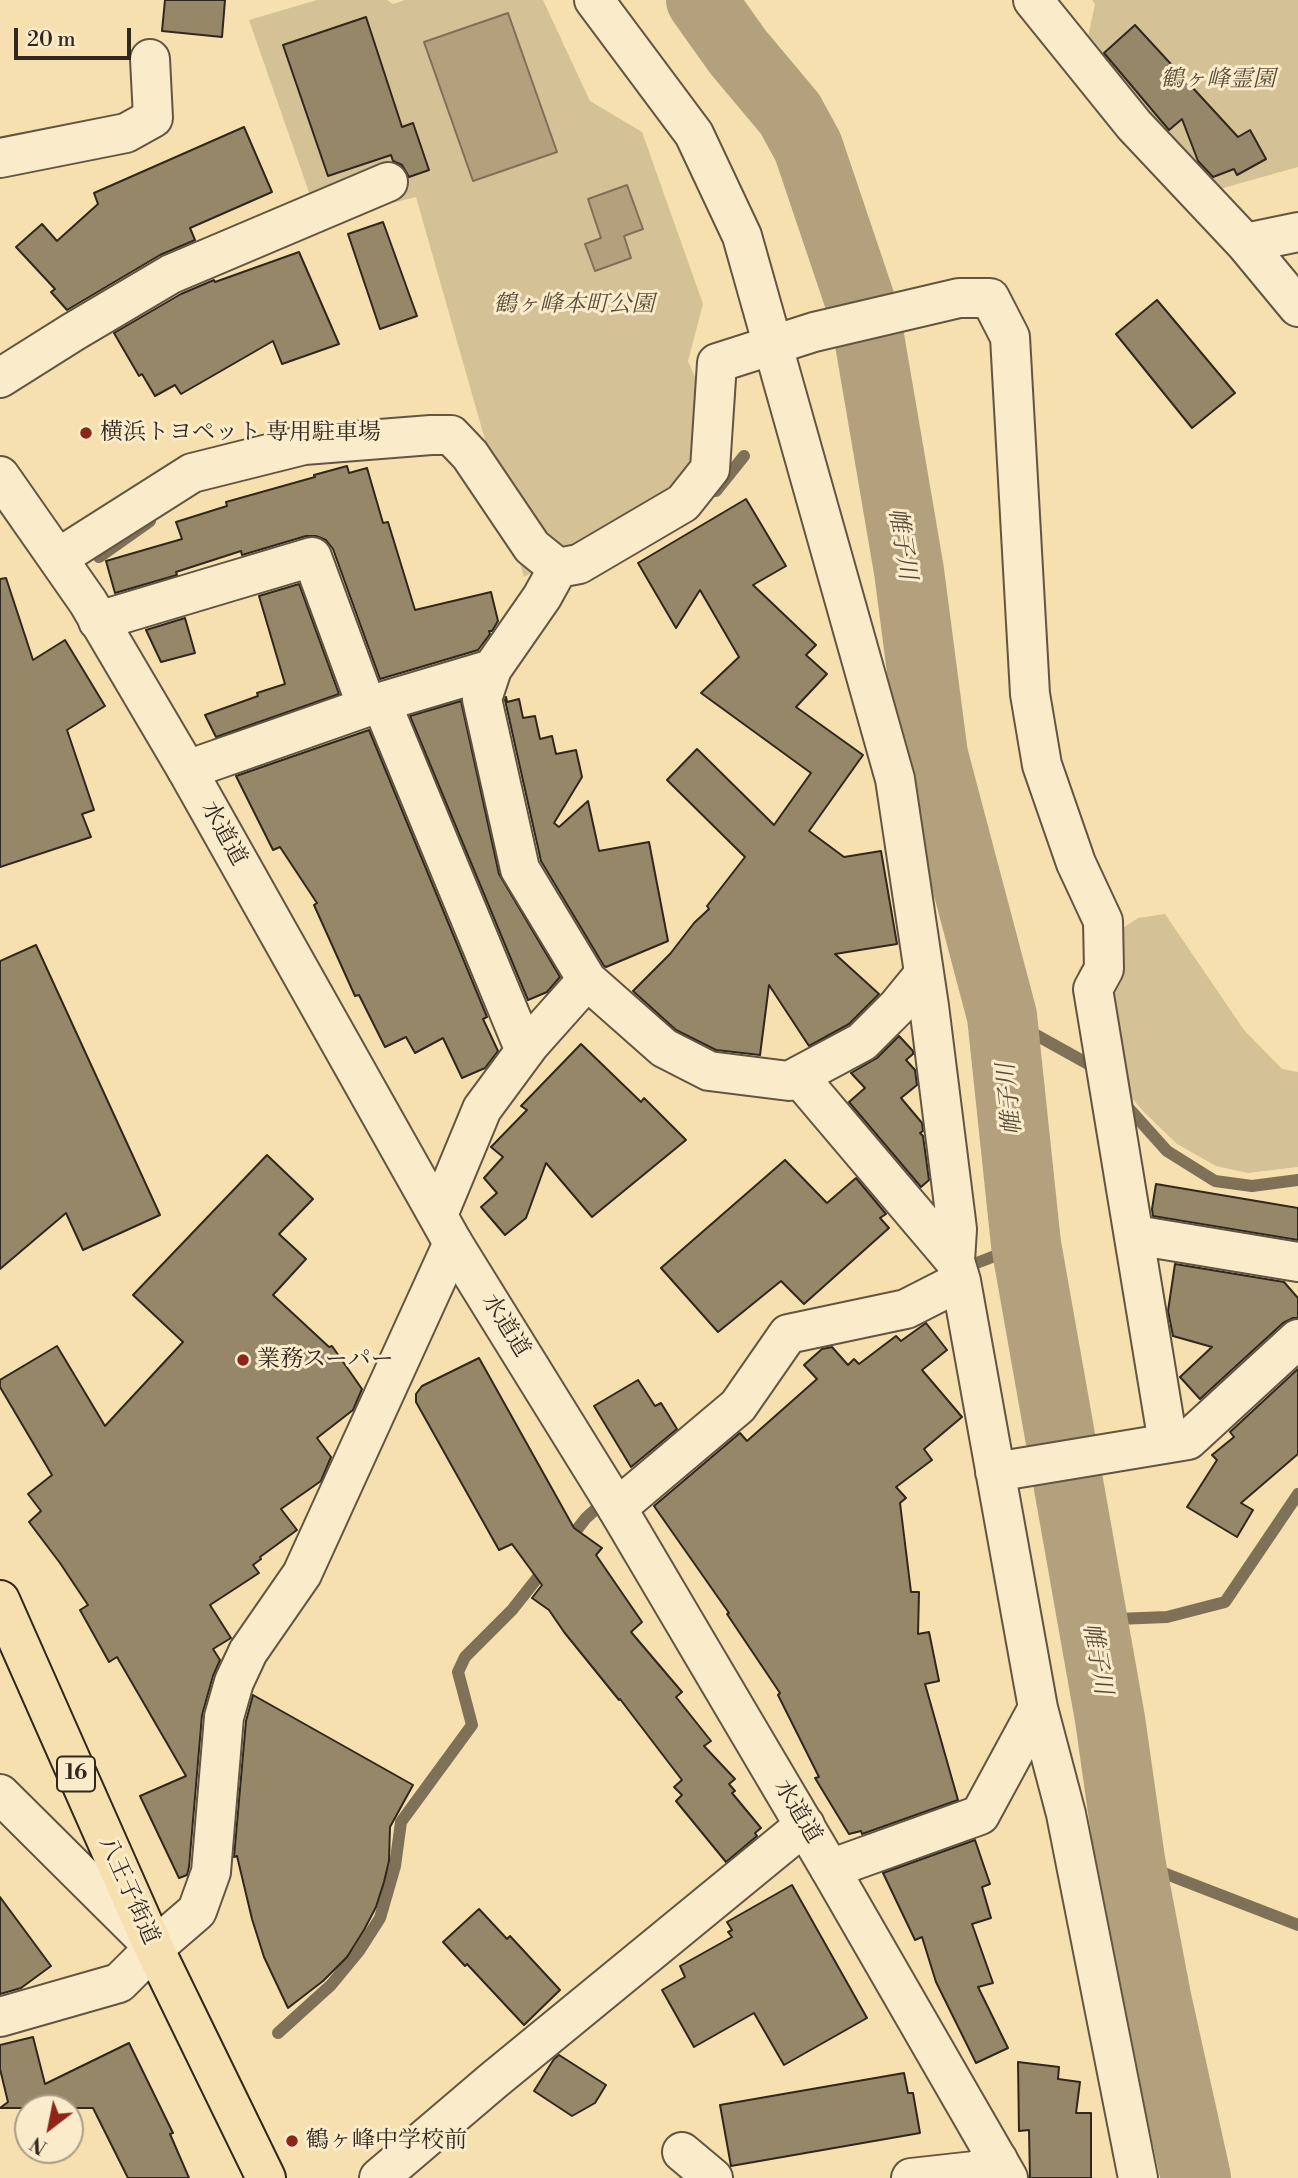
<!DOCTYPE html>
<html>
<head>
<meta charset="utf-8">
<style>
	body { margin:0 }
	#map { position:relative; width:1298px; height:2178px; overflow:hidden; background:#f7e0af; font-family:"Libre Bodoni",serif }
	canvas { display:block }
	.north { position:absolute; left:14px; top:2094px; width:70px; height:70px; box-sizing:border-box; background:#faebcb; border:2px solid #a99d86; border-radius:50%; rotate:212deg; font-size:19px; font-weight:700; line-height:28px; text-align:center; color:#30271e }
	.north::after { content:''; display:block; margin:auto; width:24px; height:32px; background:#8f2418; clip-path:polygon(50% 0,100% 100%,50% 72%,0 100%) }
	.scale { position:absolute; left:14px; top:28px; width:117px; height:32px; box-sizing:border-box; border:4px solid #30271e; border-top:0; padding-left:9px; font-size:21px; line-height:24px; white-space:nowrap; color:#30271e; -webkit-text-stroke:5px #faebcb; paint-order:stroke }
</style>
</head>
<body>
<div id="map">
<canvas width="1298" height="2178"></canvas>
<div class="north">N</div>
<div class="scale">20 m</div>
</div>
<script>
const c = document.querySelector('canvas').getContext('2d');
c.lineJoin = 'round';
function fill(path, color) { c.fillStyle = color; c.fill(path, 'evenodd'); }
const poly = rows => new Path2D(rows.map(r => 'M' + r).join(''));
function strokePath(path, color, width, dash) { c.strokeStyle = color; c.lineWidth = width; c.lineCap = dash ? 'butt' : 'round'; c.setLineDash(dash || []); c.stroke(path); }
function drawText(font, color, halo, rows, align = 'center') {
  c.font = font + ' "Libre Bodoni","Noto Serif JP",serif'; c.lineWidth = 6; c.setLineDash([]); c.textBaseline = 'middle'; c.strokeStyle = halo; c.fillStyle = color; for (const [text, x, y, turn = 0] of rows) {
    c.save(); c.translate(x, y); c.rotate((+turn || 0) * Math.PI / 180); c.textAlign = isNaN(turn) ? turn : align; if (halo) c.strokeText(text, 0, 0); c.fillText(text, 0, 0); c.restore();
  }
}
const green = poly([
	[317,0,387,0,393,4,405,0,543,0,590,101,642,132,703,304,688,361,701,391,695,452,668,496,524,577,416,197,319,221,249,20],
	[1092,0,1298,0,1298,167,1209,192,1086,46,1095,4],
	[1165,914,1244,1030,1282,1069,1298,1072,1298,1167,1248,1173,1216,1166,1177,1144,1142,1110,1087,1044,1072,993,1079,969,1094,947,1138,918]
]);
const water = poly([
	[508,13,557,152,473,181,424,42,508,13],
	[627,185,643,229,624,236,631,258,595,271,585,244,601,238,588,199,627,185]
]);
const stream = poly([
	[685,0,738,52],
	[716,491,744,456],
	[99,557,150,521],
	[1002,1016,1090,1065,1097,1073],
	[1123,1102,1167,1151,1215,1181,1252,1186,1298,1180],
	[961,1269,1026,1244],
	[567,1542,586,1518,607,1499],
	[1092,1620,1167,1617,1225,1602,1298,1494],
	[1130,1860,1298,1925],
	[278,2033,331,1985,359,1951,380,1918,395,1866,401,1822,472,1725,458,1672,465,1657,512,1610,546,1567]
]);
const river = poly([
	[701,0,738,52,790,114,808,147,866,319,909,571,933,755,1002,1016,1026,1244,1110,1719,1130,1860,1156,1997,1196,2178]
]);
const building = poly([
	[165,0,225,0,222,37,162,31,165,0],
	[366,17,402,127,413,123,429,170,409,177,402,165,393,161,391,155,328,176,283,45,366,17],
	[1135,25,1238,137,1250,130,1266,159,1237,175,1234,169,1213,177,1198,161,1182,119,1169,130,1104,53,1135,25],
	[244,127,272,192,190,228,195,240,160,255,67,310,51,292,55,289,16,247,42,224,57,241,98,204,94,193,244,127],
	[383,222,417,316,380,329,348,234,383,222],
	[299,252,339,344,282,364,273,341,181,394,175,385,155,396,142,374,139,376,114,333,181,294,214,280,215,282,299,252],
	[1157,300,1235,393,1192,428,1116,334,1157,300],
	[347,466,349,473,367,468,383,523,388,522,415,610,491,592,498,621,492,631,489,631,490,634,478,650,380,679,333,549,326,540,316,536,306,536,242,555,241,551,176,572,177,575,115,593,106,561,182,539,176,522,227,506,226,502,315,477,314,475,347,466],
	[746,499,786,566,753,585,816,645,806,655,827,674,796,707,863,755,809,831,844,857,881,851,897,944,835,954,879,994,849,1024,809,1046,769,985,760,1055,716,1050,676,1030,633,991,670,954,694,923,709,909,707,906,745,857,667,780,697,749,774,825,811,773,701,693,739,657,700,590,676,628,638,563,746,499],
	[6,578,33,660,65,640,105,706,67,730,94,810,82,814,91,837,0,867,0,579,6,578],
	[299,584,339,694,216,737,205,715,258,696,257,693,285,684,259,596,299,584],
	[185,618,195,653,161,662,146,630,185,618],
	[506,697,507,702,519,699,523,718,535,716,540,739,552,736,556,754,576,750,582,777,554,823,559,827,588,801,599,851,649,842,668,941,606,967,604,966,541,861,505,700,506,697],
	[461,701,499,874,560,977,547,992,528,1000,410,716,461,701],
	[369,730,487,1017,483,1019,498,1051,485,1068,462,1078,443,1038,415,1053,406,1037,385,1047,359,995,355,996,314,905,317,903,280,847,273,850,236,776,369,730],
	[36,945,160,1215,83,1250,66,1213,0,1269,0,961,36,945],
	[899,1036,913,1051,913,1054,906,1060,915,1070,917,1085,901,1098,922,1123,923,1131,920,1133,923,1136,929,1180,921,1187,849,1102,865,1088,851,1073,877,1058,899,1036],
	[581,1044,641,1102,644,1098,686,1140,592,1217,546,1163,526,1218,505,1235,481,1207,497,1193,484,1178,503,1157,491,1147,527,1110,521,1106,581,1044],
	[267,1155,313,1199,279,1234,306,1259,273,1295,329,1347,332,1346,362,1389,353,1410,317,1438,331,1457,321,1481,281,1509,297,1530,260,1557,261,1559,253,1565,259,1573,210,1605,231,1638,213,1649,220,1660,213,1676,202,1715,189,1867,187,1875,179,1878,140,1796,186,1776,117,1657,109,1662,80,1610,88,1605,60,1563,29,1522,41,1511,28,1494,52,1475,0,1387,0,1380,57,1346,105,1426,183,1342,133,1295,267,1155],
	[785,1160,827,1203,856,1178,886,1214,880,1218,889,1228,804,1304,781,1281,718,1332,661,1268,785,1160],
	[1156,1184,1298,1208,1298,1240,1153,1216,1152,1209,1156,1184],
	[1175,1264,1284,1282,1298,1298,1298,1318,1293,1318,1283,1323,1200,1399,1180,1377,1212,1347,1173,1336,1168,1311,1175,1264],
	[926,1323,947,1350,922,1370,962,1417,924,1449,932,1460,896,1487,906,1498,900,1503,911,1592,919,1592,918,1634,929,1632,939,1681,925,1684,958,1800,862,1834,861,1831,849,1834,815,1778,819,1777,778,1695,780,1693,727,1614,729,1613,654,1506,740,1433,747,1441,817,1379,804,1365,822,1349,832,1347,848,1365,854,1359,859,1364,896,1336,901,1341,926,1323],
	[479,1358,574,1528,602,1548,596,1555,642,1622,631,1632,682,1692,676,1697,711,1741,704,1746,735,1779,729,1784,735,1791,732,1793,761,1828,755,1833,757,1836,726,1862,676,1801,682,1795,674,1787,682,1780,620,1699,619,1700,564,1632,549,1610,532,1598,542,1585,512,1544,499,1550,416,1402,416,1394,422,1386,479,1358],
	[1298,1369,1298,1454,1241,1503,1253,1510,1237,1537,1187,1507,1217,1460,1212,1455,1234,1437,1230,1432,1298,1369],
	[638,1380,655,1406,661,1403,677,1429,631,1467,594,1406,638,1380],
	[253,1695,413,1785,390,1827,389,1861,384,1882,376,1907,364,1930,347,1957,323,1981,288,2008,264,1957,252,1919,237,1856,234,1857,246,1721,253,1695],
	[975,1840,990,1884,982,1887,991,1918,972,1924,993,1983,978,1987,1008,2048,976,2063,936,1982,922,1937,915,1940,883,1873,975,1840],
	[792,1885,867,2018,784,2065,754,2013,694,2047,662,1990,685,1977,680,1966,732,1937,728,1932,732,1930,727,1922,792,1885],
	[0,1897,51,1966,21,1988,0,1994,0,1897],
	[479,1909,507,1939,510,1936,560,1990,524,2025,467,1964,465,1966,443,1942,479,1909],
	[33,2037,45,2084,129,2043,173,2133,170,2134,189,2178,128,2178,93,2108,0,2108,8,2102,0,2069,0,2045,33,2037],
	[559,2055,606,2085,595,2103,572,2116,534,2091,554,2059,559,2055],
	[1018,2062,1059,2067,1058,2079,1080,2082,1076,2113,1091,2113,1091,2178,1030,2178,1029,2130,1019,2131,1018,2062],
	[904,2073,908,2093,913,2093,920,2133,731,2166,720,2105,904,2073]
]);
const minor = poly([
	[594,0,694,134,742,236,895,779,929,1006,957,1229,955,1261,961,1281,1038,1708,980,1815,830,1869],
	[1033,0,1134,125,1245,243,1298,307],
	[0,158,126,133,153,118,150,59],
	[1245,243,1298,232],
	[0,378,73,332,171,274,388,182],
	[58,558,192,473,304,445,431,435,451,435,470,455,532,547,558,568,579,564,683,503,710,469,717,363,814,332,959,298,990,298,1010,337,1030,694,1042,765,1076,863,1103,921,1104,969,1093,989,1168,1443],
	[98,621,312,557,367,707],
	[492,669,482,699,520,869,587,980,664,1048,709,1071,789,1081,862,1042,897,1007,924,974],
	[381,702,525,1051],
	[187,770,381,702,492,669,542,597,558,568],
	[799,1077,955,1261],
	[438,1215,482,1109,530,1044,587,980],
	[1135,1235,1298,1262],
	[995,1472,1188,1440,1298,1339],
	[617,1508,738,1406,788,1334,906,1309,961,1281],
	[1038,1708,1066,1814,1138,2178],
	[0,2017,119,1983,154,1948,197,1911,211,1872,224,1717,234,1682,248,1652,302,1574,453,1243],
	[682,2152,713,2178],
	[379,2178,494,2080,805,1825],
	[911,2178,974,2171,998,2160]
]);
const tertiary = poly([
	[0,476,88,602,187,770,453,1243,617,1508,830,1869,1008,2178],
	[0,1794,153,1946]
]);
const trunk = poly([
	[0,1600,154,1948,266,2178]
]);
const markers = [
	[86,433,7,"#8f2418"],
	[243,1360,7,"#8f2418"],
	[292,2141,7,"#8f2418"]
];
const shields = [
	[76,1774,38]
];
const shieldNames = [
	["16",76,1774]
];
const parkNames = [
	["鶴ヶ峰霊園",1218,80],
	["鶴ヶ峰本町公園",574,305]
];
const poiNames = [
	["横浜トヨペット 専用駐車場",100,433],
	["業務スーパー",257,1360],
	["鶴ヶ峰中学校前",306,2141]
];
const streetNames = [
	["水道道",223,834,61],
	["水道道",505,1326,58],
	["水道道",797,1812,59],
	["八王子街道",128,1891,66]
];
const waterNames = [
	["帷子川",901,544,81],
	["帷子川",1011,1099,-96],
	["帷子川",1096,1659,80]
];
fill(green, '#d5c196');
fill(water, '#b3a17e');
strokePath(water, '#7f7058', 2);
strokePath(stream, '#7f7058', 12);
strokePath(river, '#b3a17e', 70);
fill(building, '#978769');
strokePath(building, '#30271e', 2);
strokePath(minor, '#625542', 42);
strokePath(tertiary, '#625542', 42);
strokePath(trunk, '#30271e', 42);
strokePath(minor, '#faebcb', 38);
strokePath(tertiary, '#faebcb', 38);
strokePath(trunk, '#f7e0af', 38);
for (const [x, y, r, color] of markers) { const dot = new Path2D(); dot.arc(x, y, r, 0, 2 * Math.PI); c.fillStyle = color; c.fill(dot); strokePath(dot, '#faebcb', 2.5); }
for (const [x, y, w] of shields) { const box = new Path2D(); box.roundRect(x - w / 2, y - 17.5, w, 35, 5); c.fillStyle = '#faebcb'; c.fill(box); strokePath(box, '#30271e', 2); }
drawText('bold 21px', '#30271e', null, shieldNames);
drawText('italic 23px', '#594e3c', '#faebcb', parkNames);
drawText('23px', '#30271e', '#faebcb', poiNames, 'left');
drawText('23px', '#30271e', '#faebcb', streetNames);
drawText('italic 24px', '#574c3b', '#faebcb', waterNames);
</script>
</body>
</html>
